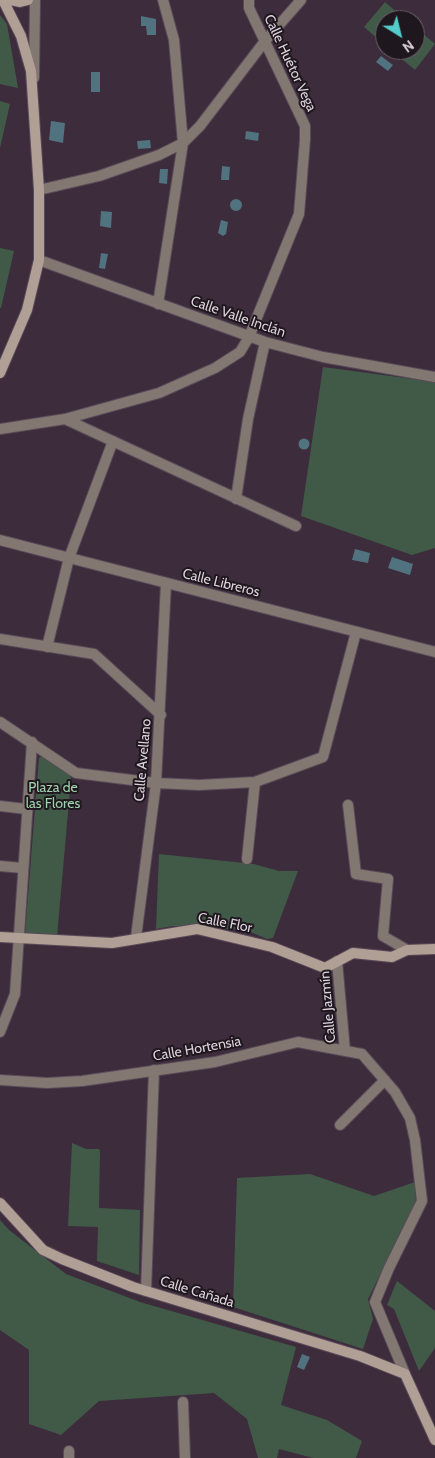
<!DOCTYPE html>
<html>
<head>
<meta charset="utf-8">
<style>
	body { margin:0 }
	#map { position:relative; width:435px; height:1458px; overflow:hidden; background:#3d2c3c; font-family:Cabin,sans-serif }
	canvas { display:block }
	.north { position:absolute; left:375px; top:10px; width:50px; height:50px; box-sizing:border-box; background:#1f171e; border:1px solid #6b626a; border-radius:50%; rotate:144deg; font-size:14px; font-weight:700; line-height:20px; text-align:center; color:#dcd2dc }
	.north::after { content:''; display:block; margin:auto; width:18px; height:22px; background:#52cdcc; clip-path:polygon(50% 0,100% 100%,50% 72%,0 100%) }
</style>
</head>
<body>
<div id="map">
<canvas width="435" height="1458"></canvas>
<div class="north">N</div>
</div>
<script>
const c = document.querySelector('canvas').getContext('2d');
c.lineJoin = 'round';
function fill(path, color) { c.fillStyle = color; c.fill(path, 'evenodd'); }
const poly = rows => new Path2D(rows.map(r => 'M' + r).join(''));
function strokePath(path, color, width, dash) { c.strokeStyle = color; c.lineWidth = width; c.lineCap = dash ? 'butt' : 'round'; c.setLineDash(dash || []); c.stroke(path); }
function drawText(font, color, halo, rows, align = 'center') {
  c.font = font + ' Cabin,sans-serif'; c.lineWidth = 4; c.setLineDash([]); c.textBaseline = 'middle'; c.strokeStyle = halo; c.fillStyle = color; for (const [text, x, y, turn = 0] of rows) {
    c.save(); c.translate(x, y); c.rotate((+turn || 0) * Math.PI / 180); c.textAlign = isNaN(turn) ? turn : align; if (halo) c.strokeText(text, 0, 0); c.fillText(text, 0, 0); c.restore();
  }
}
const green = poly([
	[385,2,406,20,385,20,385,45,364,27],
	[0,15,7,24,18,88,0,84],
	[415,27,435,44,415,70,391,50,415,50],
	[0,101,10,104,0,148],
	[0,248,14,251,1,308,0,308],
	[323,367,435,382,435,548,412,555,301,516],
	[44,754,69,774,71,778,57,937,25,934,39,758],
	[159,854,254,864,279,871,298,871,273,938,267,939,246,930,173,926,156,929],
	[72,1143,86,1149,99,1149,100,1151,99,1208,140,1210,139,1275,97,1261,98,1227,68,1226],
	[310,1174,374,1196,415,1182,416,1203,368,1299,373,1319,363,1349,233,1307,237,1178],
	[0,1220,9,1230,66,1274,140,1302,296,1347,281,1405,327,1420,362,1441,356,1458,313,1458,279,1449,277,1458,258,1458,247,1419,214,1393,99,1401,61,1435,29,1424,29,1350,0,1330],
	[397,1281,435,1311,435,1348,419,1371,394,1309,387,1305]
]);
const water = poly([
	[141,16,156,19,156,35,147,35,146,26,141,26],
	[381,56,393,65,388,71,376,62],
	[91,72,100,72,100,92,91,92],
	[51,121,65,123,63,143,49,140],
	[246,131,259,133,258,141,245,139],
	[150,140,151,148,138,149,137,141],
	[222,166,230,167,229,180,221,180],
	[160,169,168,169,167,184,159,183],
	'230 205a6 6 0 1 1 12 0a6 6 0 1 1-12 0Z',
	[101,211,112,212,111,228,100,226],
	[221,220,228,222,226,234,223,236,218,233],
	[101,253,108,254,105,269,99,268],
	'298.5 444a5.5 5.5 0 1 1 11 0a5.5 5.5 0 1 1-11 0Z',
	[355,549,370,553,368,563,352,560],
	[392,557,413,564,410,575,388,568],
	[302,1354,310,1357,304,1370,297,1367]
]);
const street = poly([
	[34,78,35,0],
	[39,190,99,176,159,155,183,143,200,126,265,41,301,0],
	[39,260,265,342,323,357,435,377],
	[158,304,183,143,174,40,163,0],
	[65,419,296,526],
	[0,429,65,419,159,393,215,368,240,352,249,337,299,214,305,140,305,126,249,8,249,0],
	[236,499,248,419,265,342],
	[0,540,435,652],
	[0,639,94,654,161,715],
	[47,647,69,558,113,441],
	[0,722,76,773,156,783,199,785,255,782,323,757,356,632],
	[348,805,356,874,388,879,383,936,407,950],
	[0,806,26,809],
	[247,859,255,782],
	[0,866,22,868],
	[136,937,156,783,166,583],
	[337,961,345,1051],
	[0,1032,15,994,32,742],
	[0,1080,47,1083,82,1081,215,1062,298,1042,362,1054,395,1092,410,1118,415,1140,422,1201,389,1268,375,1302,405,1374],
	[340,1125,385,1080],
	[146,1291,154,1070],
	[183,1402,185,1458],
	[69,1451,69,1458]
]);
const secondary = poly([
	[11,0,20,2,28,0],
	[0,373,27,310,39,260,39,190,31,71,21,36,3,0],
	[0,937,112,943,197,929,272,947,325,968,353,953,392,957,407,950,435,949],
	[0,1203,43,1250,62,1259,133,1287,360,1356,405,1374,435,1440]
]);
const streetNames = [
	["Calle Huétor Vega",290,63,65],
	["Calle Valle Inclán",238,317,19],
	["Calle Libreros",221,583,14],
	["Calle Avellano",143,760,-85],
	["Calle Flor",225,923,11],
	["Calle Jazmín",328,1007,-95],
	["Calle Hortensia",197,1049,-10],
	["Calle Cañada",197,1292,17]
];
const parkNames = [
	["Plaza de",53,788],
	["las Flores",53,804]
];
fill(green, '#415a48');
fill(water, '#51727f');
strokePath(street, '#5a4a59', 12);
strokePath(secondary, '#5a4a59', 12);
strokePath(street, '#827871', 10);
strokePath(secondary, '#b09f94', 10);
drawText('14px', '#dcd2dc', '#1f171e', streetNames);
drawText('14px', '#9fd1ae', '#1f171e', parkNames);
</script>
</body>
</html>
